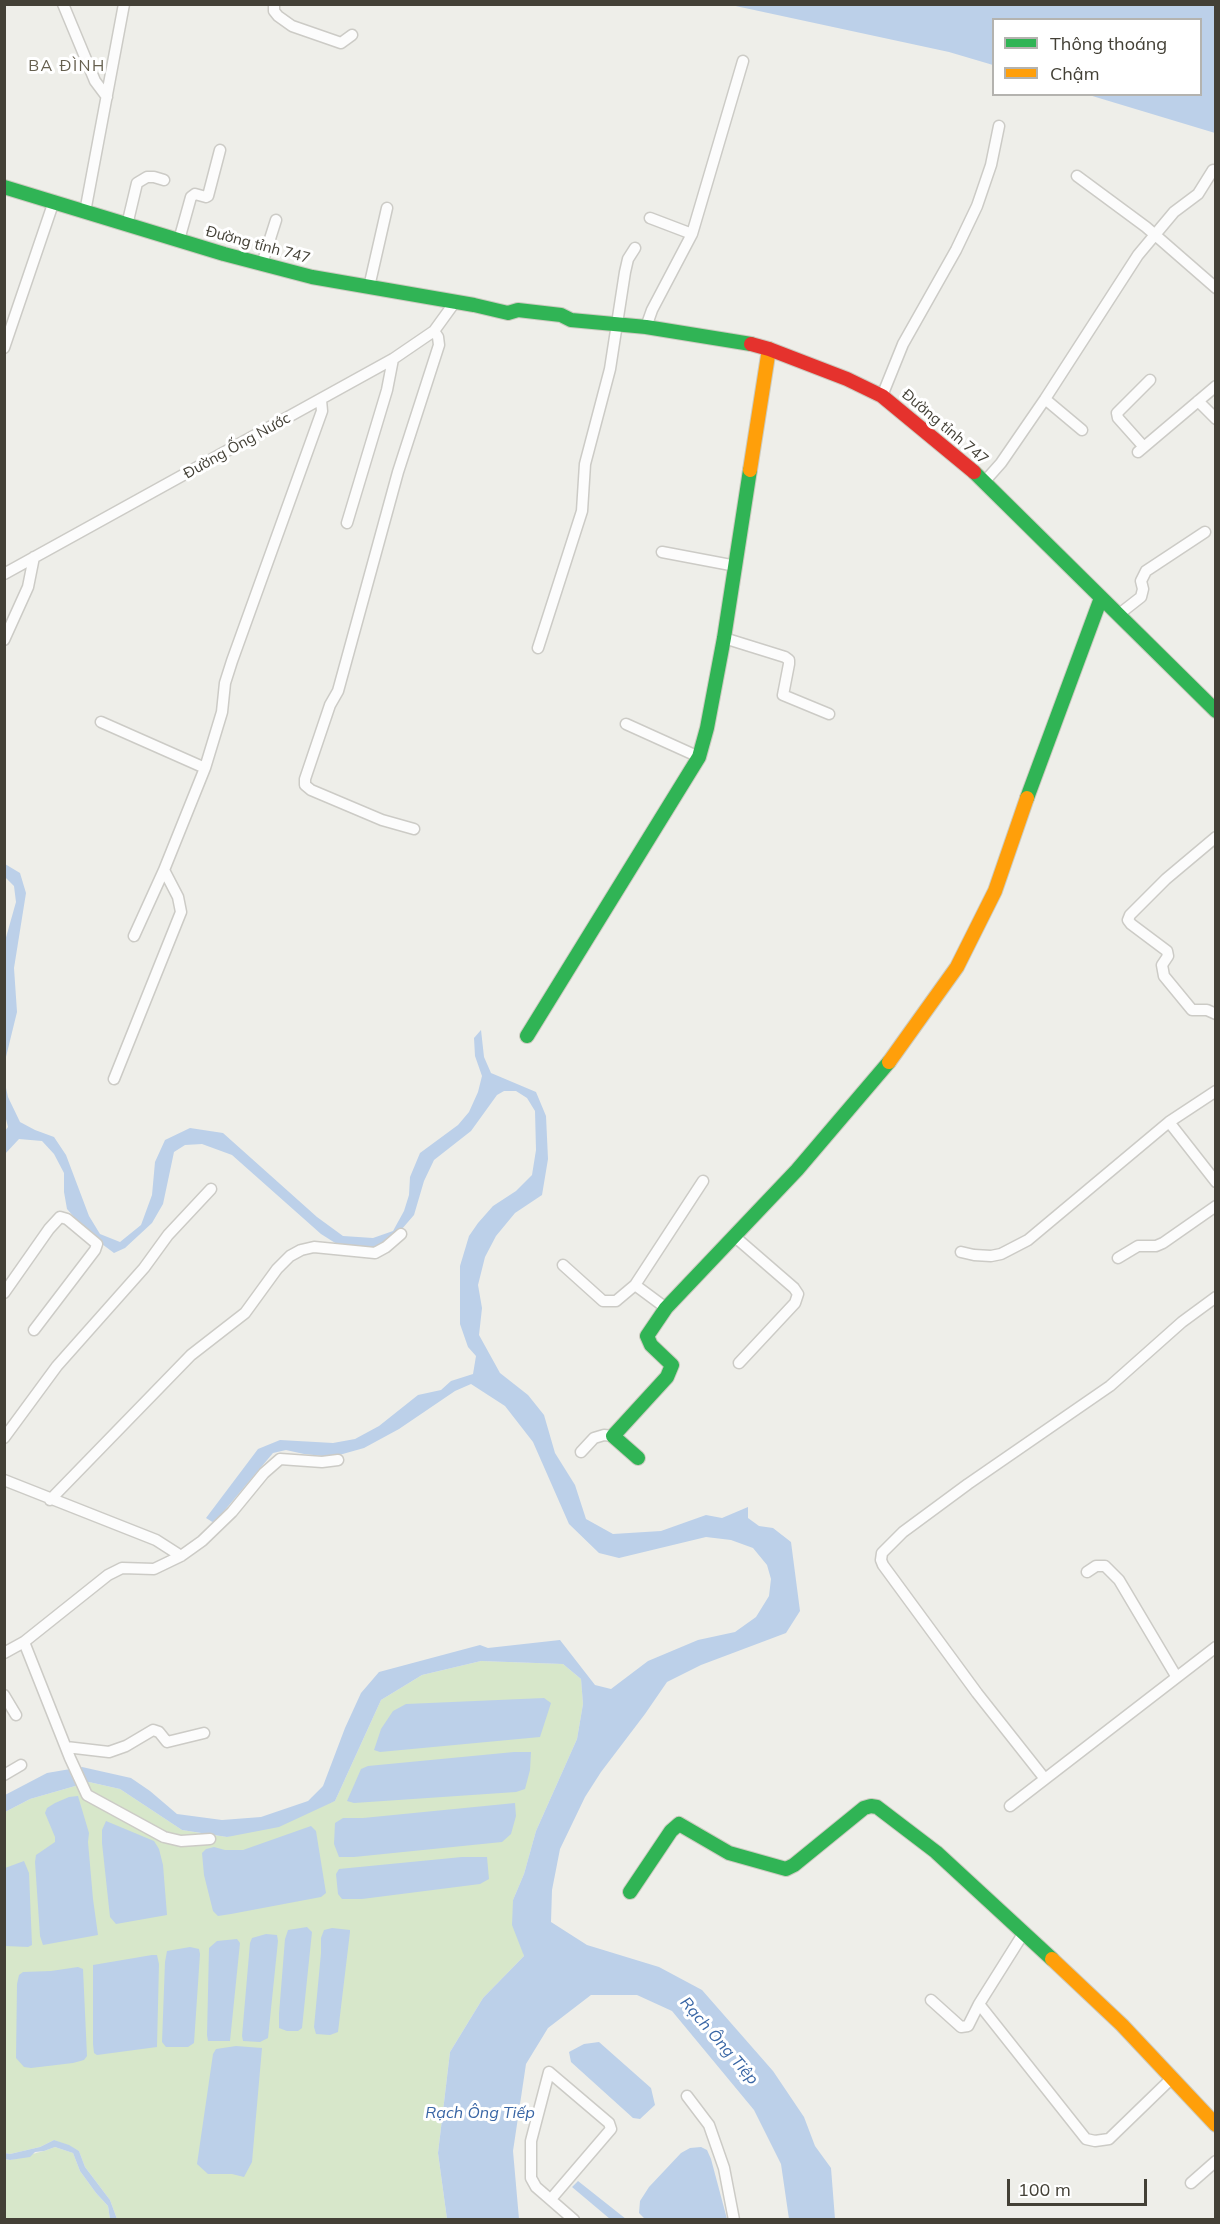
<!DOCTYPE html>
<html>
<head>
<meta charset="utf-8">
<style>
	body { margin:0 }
	#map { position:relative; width:1220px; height:2224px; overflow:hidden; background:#eeeee9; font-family:Mulish,sans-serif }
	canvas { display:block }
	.frame { position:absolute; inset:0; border:6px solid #434036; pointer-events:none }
	.legend { position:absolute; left:992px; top:18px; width:210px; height:78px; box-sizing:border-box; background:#fff; border:2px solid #b4b3af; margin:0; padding:8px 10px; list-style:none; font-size:18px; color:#434036 }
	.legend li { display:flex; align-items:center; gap:12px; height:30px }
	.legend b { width:30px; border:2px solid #b4b3af }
	.scale { position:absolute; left:1007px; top:2179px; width:140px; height:27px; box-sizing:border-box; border:3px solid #434036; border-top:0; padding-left:8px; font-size:18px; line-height:21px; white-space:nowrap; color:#434036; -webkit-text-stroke:4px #fff; paint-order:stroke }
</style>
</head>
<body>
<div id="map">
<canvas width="1220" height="2224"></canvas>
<div class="frame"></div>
<ul class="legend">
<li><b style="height:8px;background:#30b455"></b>Thông thoáng</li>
<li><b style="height:8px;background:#ff9f0a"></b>Chậm</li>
</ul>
<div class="scale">100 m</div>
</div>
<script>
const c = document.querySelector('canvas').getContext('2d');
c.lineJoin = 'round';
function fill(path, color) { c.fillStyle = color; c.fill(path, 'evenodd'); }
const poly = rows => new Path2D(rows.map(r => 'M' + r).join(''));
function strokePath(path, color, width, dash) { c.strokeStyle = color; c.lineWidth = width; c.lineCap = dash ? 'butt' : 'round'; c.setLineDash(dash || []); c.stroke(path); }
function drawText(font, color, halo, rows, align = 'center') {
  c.font = font + ' Mulish,sans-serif'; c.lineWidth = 6; c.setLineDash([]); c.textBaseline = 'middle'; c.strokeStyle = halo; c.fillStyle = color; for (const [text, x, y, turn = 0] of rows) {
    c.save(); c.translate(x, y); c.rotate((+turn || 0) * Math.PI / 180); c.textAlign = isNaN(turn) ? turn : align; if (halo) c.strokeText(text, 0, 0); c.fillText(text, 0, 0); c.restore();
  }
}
const green = poly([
	[481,1661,563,1664,581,1679,583,1704,577,1739,536,1831,524,1874,513,1900,524,1956,483,1998,450,2052,438,2153,447,2219,117,2219,110,2200,85,2167,79,2151,54,2140,40,2147,10,2154,5,2153,5,1812,30,1799,89,1782,120,1789,182,1830,227,1837,335,1801,381,1700,422,1675],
	[55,2147,73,2153,80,2171,96,2193,108,2206,110,2219,5,2220,5,2159,10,2160,44,2151]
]);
const water = poly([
	[731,5,1215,5,1215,133,1089,95,1200,94,1200,20,994,20,993,65,949,52],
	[5,864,20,873,26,893,14,968,17,1012,5,1061,5,941,16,902,14,886,5,877],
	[481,1030,484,1057,491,1073,536,1092,546,1116,548,1159,542,1195,515,1213,496,1236,485,1257,478,1285,482,1308,479,1335,500,1373,528,1395,544,1415,555,1453,575,1485,586,1519,613,1534,661,1531,706,1515,722,1518,748,1507,748,1518,759,1526,773,1528,791,1542,800,1611,786,1633,701,1665,667,1682,645,1714,601,1772,585,1797,560,1849,552,1890,551,1922,587,1945,659,1967,702,1990,773,2071,804,2117,815,2146,831,2168,835,2219,789,2219,781,2164,754,2110,672,2011,637,1995,591,1995,548,2028,526,2064,513,2151,519,2219,447,2219,438,2153,450,2052,483,1998,524,1956,512,1925,513,1900,524,1874,536,1831,577,1739,583,1704,581,1679,563,1664,481,1661,422,1675,381,1700,335,1801,279,1827,227,1837,182,1830,120,1789,89,1782,30,1799,5,1812,5,1795,47,1773,82,1767,131,1778,150,1791,177,1814,222,1820,261,1817,308,1801,323,1786,345,1728,361,1693,379,1672,480,1645,488,1648,560,1640,595,1685,611,1689,648,1661,698,1640,735,1632,756,1617,769,1596,771,1579,767,1565,753,1548,731,1540,706,1537,619,1558,599,1553,569,1524,533,1442,505,1406,471,1384,455,1391,399,1429,364,1448,332,1457,304,1454,286,1450,273,1453,214,1523,206,1518,258,1449,280,1440,333,1443,355,1439,379,1426,418,1395,441,1390,451,1381,473,1374,476,1356,468,1347,460,1324,460,1266,469,1236,478,1223,493,1206,516,1191,532,1175,536,1150,535,1111,527,1098,516,1091,504,1091,497,1095,471,1131,434,1160,424,1181,414,1215,395,1237,372,1250,340,1246,321,1234,232,1155,202,1144,185,1145,174,1152,163,1204,152,1223,125,1248,114,1253,90,1235,67,1209,64,1192,64,1173,54,1154,42,1141,19,1139,5,1154,5,1131,8,1127,5,1115,4,1079,8,1097,20,1122,35,1130,54,1137,66,1155,89,1216,100,1234,120,1242,141,1225,152,1195,155,1162,165,1140,190,1128,223,1133,317,1217,343,1236,373,1238,393,1231,404,1211,409,1195,410,1177,420,1153,458,1125,469,1112,478,1092,482,1076,475,1056,474,1038],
	[544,1698,551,1703,540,1737,380,1752,374,1750,381,1729,393,1711,406,1704],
	[514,1752,531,1752,530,1770,525,1789,516,1792,354,1803,347,1801,361,1769,368,1766],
	[78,1796,89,1833,88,1842,93,1899,98,1935,43,1945,40,1936,35,1862,36,1855,55,1842,55,1837,45,1813,47,1808,55,1803,69,1797],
	[515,1803,516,1816,511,1834,502,1842,354,1857,339,1857,334,1844,335,1823,343,1818,363,1818],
	[106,1821,154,1841,159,1849,163,1865,167,1915,116,1924,110,1917,102,1843,102,1830],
	[311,1826,316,1831,326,1893,321,1897,231,1914,218,1916,213,1911,204,1875,202,1853,206,1849,214,1847,225,1850,243,1850],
	[462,1857,487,1857,489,1879,480,1884,362,1899,342,1899,338,1894,336,1874,339,1869],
	[24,1861,29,1873,32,1945,28,1947,5,1946,5,1868],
	[307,1927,312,1932,302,2028,298,2031,287,2031,279,2028,279,2014,285,1939,288,1930],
	[332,1928,350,1930,350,1932,338,2032,330,2035,316,2034,314,2027,321,1953,321,1938,324,1930],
	[266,1934,277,1935,278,1941,268,2038,260,2042,243,2041,242,2036,250,1943,252,1938],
	[237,1939,240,1943,230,2041,208,2041,207,2035,209,1948,217,1941],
	[190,1947,199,1949,200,1954,194,2043,188,2047,166,2047,162,2042,165,1962,167,1951],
	[152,1955,157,1955,159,1964,157,2047,97,2055,94,2053,93,2044,93,1965],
	[78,1967,83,1969,87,2056,84,2060,73,2063,31,2068,24,2067,16,2058,17,1984,19,1975,23,1972,51,1971],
	[599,2042,651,2088,655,2105,640,2119,633,2118,571,2062,569,2052,584,2044],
	[236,2046,262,2048,252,2162,244,2177,232,2174,208,2174,197,2164,213,2054,216,2049],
	[54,2140,69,2145,79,2151,85,2167,110,2200,117,2219,110,2219,108,2206,96,2193,80,2171,73,2153,55,2147,44,2151,35,2152,30,2157,10,2160,5,2159,5,2153,10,2154,40,2147],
	[701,2147,707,2150,711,2159,727,2219,644,2218,639,2213,640,2201,649,2187,681,2153,690,2148],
	[578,2181,626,2219,610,2219,572,2187]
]);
const street = poly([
	[63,4,95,81,107,97],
	[274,4,274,11,278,16,292,26,341,43,352,35],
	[1077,176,1146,227,1216,288],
	[85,212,124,4],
	[650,218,692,234],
	[127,225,137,183,147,177,154,177,164,180],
	[179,240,191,197,195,194,206,197,208,196,220,150],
	[262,264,276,220],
	[369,287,387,208],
	[646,327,652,310,692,234,743,61],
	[4,348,54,201],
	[882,396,903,344,956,250,977,206,991,165,999,126],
	[1045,399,1082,430],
	[1198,401,1216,419],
	[1143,446,1118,418,1117,413,1150,380],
	[1138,452,1216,386],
	[985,481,1001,463,1045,399,1138,255,1174,212,1198,194,1213,170],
	[347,523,387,390,393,359],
	[662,552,736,566],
	[4,574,393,359,434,331,455,302],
	[1118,615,1141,597,1143,589,1141,581,1146,571,1205,532],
	[724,638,785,657,789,660,789,664,783,695,829,714],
	[4,640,28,587,34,557],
	[538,648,582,511,585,464,610,369,625,272,628,259,635,248],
	[101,722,205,768],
	[626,724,699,757],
	[414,829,382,820,311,790,305,785,305,779,330,705,338,691,398,472,439,345,438,337,434,331],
	[1216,837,1166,879,1130,915,1128,920,1131,924,1167,951,1168,956,1162,965,1164,976,1192,1010,1207,1010,1216,1014],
	[134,936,164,870],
	[114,1079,181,912,178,897,164,870,205,768,222,712,225,683,232,661,322,411,321,400],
	[1169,1122,1216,1182],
	[734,1236,794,1288,798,1294,795,1303,739,1363],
	[961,1252,974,1255,991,1256,1001,1254,1028,1240,1169,1122,1216,1091],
	[1118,1258,1138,1246,1156,1246,1163,1243,1216,1206],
	[563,1265,603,1301,616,1301,635,1285,666,1308],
	[635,1285,703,1181],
	[4,1293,49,1229,60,1217,67,1219,97,1244,95,1250,34,1330],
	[4,1438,57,1366,144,1268,168,1235,211,1189],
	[581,1452,594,1438,604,1435,613,1436],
	[4,1480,156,1540,181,1556],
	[50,1500,191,1355,245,1313,277,1269,290,1256,301,1250,314,1247,375,1253,386,1247,401,1234],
	[1087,1572,1096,1566,1105,1566,1119,1580,1176,1676],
	[24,1642,70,1758,87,1795,164,1837,181,1841,210,1839],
	[4,1653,24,1642,108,1575,122,1568,154,1569,181,1556,202,1541,232,1512,264,1473,280,1459,322,1462,338,1460],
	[4,1695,16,1715],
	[66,1747,109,1752,126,1746,153,1730,159,1732,167,1742,204,1733],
	[4,1775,21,1765],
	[1045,1779,977,1693,883,1565,881,1560,882,1553,903,1532,968,1484,1110,1386,1182,1322,1216,1297],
	[1010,1806,1216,1647],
	[1023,1934,979,2004,1086,2139,1095,2141,1109,2139,1172,2078],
	[931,2000,961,2027,968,2026,979,2004],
	[687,2096,709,2125,724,2168,734,2220],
	[1191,2183,1216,2161],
	[551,2199,611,2129,609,2123,549,2072,531,2141,531,2178,536,2187,574,2220]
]);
const fast = poly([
	[4,187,224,254,312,277,474,305,508,313,518,310,561,315,571,320,646,327,751,344],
	[974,472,1216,711],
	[1027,798,1101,598],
	[527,1036,699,757,707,728,724,638,750,470],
	[638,1458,613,1436,667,1377,672,1365,651,1345,647,1336,666,1308,797,1170,889,1062],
	[630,1892,671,1831,679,1824,729,1853,786,1869,794,1865,864,1808,871,1806,877,1807,936,1852,1052,1959]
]);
const slow = poly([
	[750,470,769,349],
	[889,1062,957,967,995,891,1027,798],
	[1052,1959,1122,2025,1216,2125]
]);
const jam = poly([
	[751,344,769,349,847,379,882,396,974,472]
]);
const streetNames = [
	["Đường tỉnh 747",258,245,15],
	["Đường tỉnh 747",945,427,40],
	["Đường Ống Nước",237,446,-29]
];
const neighbourhoodNames = [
	["BA ĐÌNH",67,66]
];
const waterNames = [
	["Rạch Ông Tiệp",719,2041,49],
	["Rạch Ông Tiếp",480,2113]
];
fill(green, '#d7e7ca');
fill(water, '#bcd0e9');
strokePath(street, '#cccbc6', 13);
strokePath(fast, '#cccbc0', 16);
strokePath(slow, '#cccbc0', 16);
strokePath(jam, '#cccbc0', 16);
strokePath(street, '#fcfcfc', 10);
strokePath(fast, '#30b455', 14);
strokePath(slow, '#ff9f0a', 14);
strokePath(jam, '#e5322d', 14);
drawText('15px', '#434036', '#fff', streetNames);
c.letterSpacing = '1.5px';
drawText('16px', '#655f4e', '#fff', neighbourhoodNames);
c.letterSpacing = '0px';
drawText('italic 16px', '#3966a5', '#fff', waterNames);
</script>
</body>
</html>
